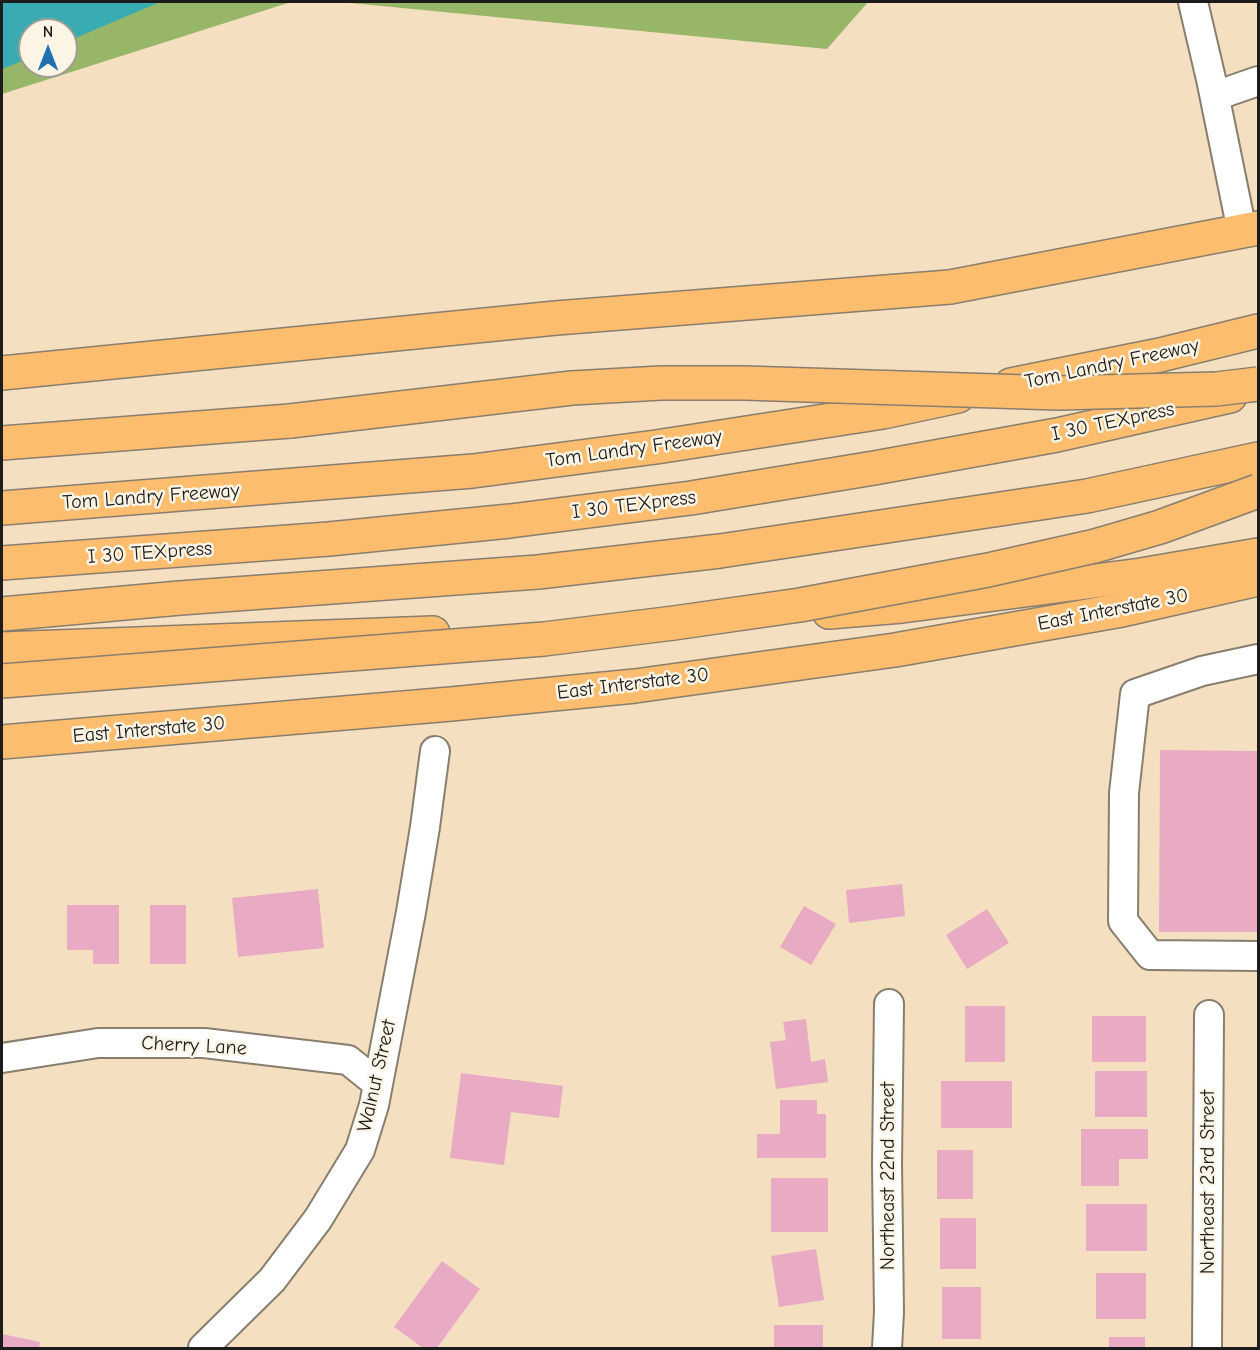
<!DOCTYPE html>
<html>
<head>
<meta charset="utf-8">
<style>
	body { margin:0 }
	#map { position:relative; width:1260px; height:1350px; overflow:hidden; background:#f5dfc1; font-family:"Comic Neue",sans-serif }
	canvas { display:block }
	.frame { position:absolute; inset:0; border:3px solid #1c1c1c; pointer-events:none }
	.north { position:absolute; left:18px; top:18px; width:60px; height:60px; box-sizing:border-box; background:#fcf5e5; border:2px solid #a29e95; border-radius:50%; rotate:0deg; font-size:16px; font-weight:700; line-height:24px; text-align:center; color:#1c1c1c }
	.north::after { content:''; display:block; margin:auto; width:21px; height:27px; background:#1f6fb2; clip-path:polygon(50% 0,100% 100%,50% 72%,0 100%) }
</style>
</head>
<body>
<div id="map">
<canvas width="1260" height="1350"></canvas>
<div class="frame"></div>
<div class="north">N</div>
</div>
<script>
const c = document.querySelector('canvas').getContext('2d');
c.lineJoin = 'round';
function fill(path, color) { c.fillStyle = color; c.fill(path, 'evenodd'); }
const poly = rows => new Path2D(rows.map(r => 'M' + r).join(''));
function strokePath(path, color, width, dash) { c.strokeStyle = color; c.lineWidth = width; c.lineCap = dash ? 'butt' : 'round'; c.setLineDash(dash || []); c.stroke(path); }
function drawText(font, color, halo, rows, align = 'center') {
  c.font = font + ' "Comic Neue",sans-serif'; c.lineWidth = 5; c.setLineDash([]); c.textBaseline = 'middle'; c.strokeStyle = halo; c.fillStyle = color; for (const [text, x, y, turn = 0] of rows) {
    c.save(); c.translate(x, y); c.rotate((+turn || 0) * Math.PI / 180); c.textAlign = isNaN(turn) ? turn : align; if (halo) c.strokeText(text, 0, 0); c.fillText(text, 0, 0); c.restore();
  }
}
const forest = poly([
	[2,2,291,2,2,94],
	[30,30,66,30,66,66,30,66],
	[340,2,868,2,827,49]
]);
const water = poly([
	[2,2,160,2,66,42,66,30,30,30,30,58,2,69]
]);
const building = poly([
	[1160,750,1258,751,1258,932,1159,932],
	[902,884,905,916,849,923,846,890],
	[318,889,324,948,238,957,232,898],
	[67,905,119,905,119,964,93,964,93,950,67,950],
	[150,905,186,905,186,964,150,964],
	[804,906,836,924,811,965,780,947],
	[987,909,1009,943,967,969,946,935],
	[965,1006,1005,1006,1005,1062,965,1062],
	[1092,1016,1146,1016,1146,1062,1092,1062],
	[806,1019,811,1062,825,1059,828,1082,776,1089,770,1042,786,1040,783,1022],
	[1095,1071,1147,1071,1147,1117,1095,1117],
	[461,1073,563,1086,559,1118,511,1112,504,1165,450,1158],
	[941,1081,1012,1081,1012,1128,941,1128],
	[780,1100,817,1100,817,1114,826,1114,826,1158,757,1158,757,1134,780,1134],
	[1081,1129,1148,1129,1148,1159,1119,1159,1119,1186,1081,1186],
	[937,1150,973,1150,973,1199,937,1199],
	[771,1178,828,1178,828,1232,771,1232],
	[1086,1204,1147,1204,1147,1251,1086,1251],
	[940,1218,976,1218,976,1269,940,1269],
	[816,1249,824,1300,779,1307,771,1256],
	[442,1261,480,1289,437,1348,423,1348,394,1327],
	[1096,1273,1146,1273,1146,1319,1096,1319],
	[942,1287,981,1287,981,1339,942,1339],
	[774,1325,823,1325,823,1348,774,1348],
	[2,1334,40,1342,39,1348,2,1348],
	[1109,1337,1145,1337,1145,1348,1109,1348]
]);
const minor = poly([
	[1193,2,1211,79,1242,231],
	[1215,96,1258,81],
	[1258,659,1202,671,1135,694,1124,793,1123,921,1150,955,1258,956],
	[2,1058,98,1043,204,1043,348,1060,378,1084],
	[203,1348,272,1280,318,1219,360,1150,374,1105,411,912,425,827,435,751],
	[887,1348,889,1312,887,1164,889,1004],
	[1207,1348,1209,1015]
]);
const major = poly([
	[2,373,556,318,950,287,1258,228],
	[2,742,451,704,635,686,895,650,1122,610,1258,579]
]);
const highway = poly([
	[1011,385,1160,355,1258,331],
	[2,443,290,421],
	[2,508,473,471,656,447,883,412,958,396],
	[2,563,329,539,510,521,691,498,874,468,1057,435,1230,396],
	[829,612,902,606,1141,575,1258,555],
	[2,614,180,598,538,572,720,551,1087,496,1258,459],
	[2,649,433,633]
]);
const highwayBridge = poly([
	[290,421,572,388,661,383,744,383,1058,393,1216,389,1258,384],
	[2,681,544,639,674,623,800,605,988,570,1095,546,1160,527,1258,491]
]);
const streetNames = [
	["Tom Landry Freeway",1112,364,-12],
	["I 30 TEXpress",1113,422,-12],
	["Tom Landry Freeway",634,449,-8],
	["Tom Landry Freeway",151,497,-4],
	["I 30 TEXpress",634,505,-7],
	["I 30 TEXpress",150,553,-4],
	["East Interstate 30",1113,610,-11],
	["East Interstate 30",633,684,-7],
	["East Interstate 30",149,730,-5],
	["Cherry Lane",194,1046,3],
	["Walnut Street",377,1076,-77],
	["Northeast 22nd Street",888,1176,-90],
	["Northeast 23rd Street",1208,1182,-90]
];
fill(forest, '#98b668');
fill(water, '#39abb2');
fill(building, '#e9aac3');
strokePath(minor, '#887e6e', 32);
strokePath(major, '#887e6e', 36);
strokePath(highway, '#887e6e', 36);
strokePath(minor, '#fff', 28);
strokePath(major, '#fcbd6f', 33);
strokePath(highway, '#fcbd6f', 33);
strokePath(highwayBridge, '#887e6e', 36, []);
strokePath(highwayBridge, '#fcbd6f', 33);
drawText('20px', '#1c1c1c', '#fcf5e5', streetNames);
</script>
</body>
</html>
